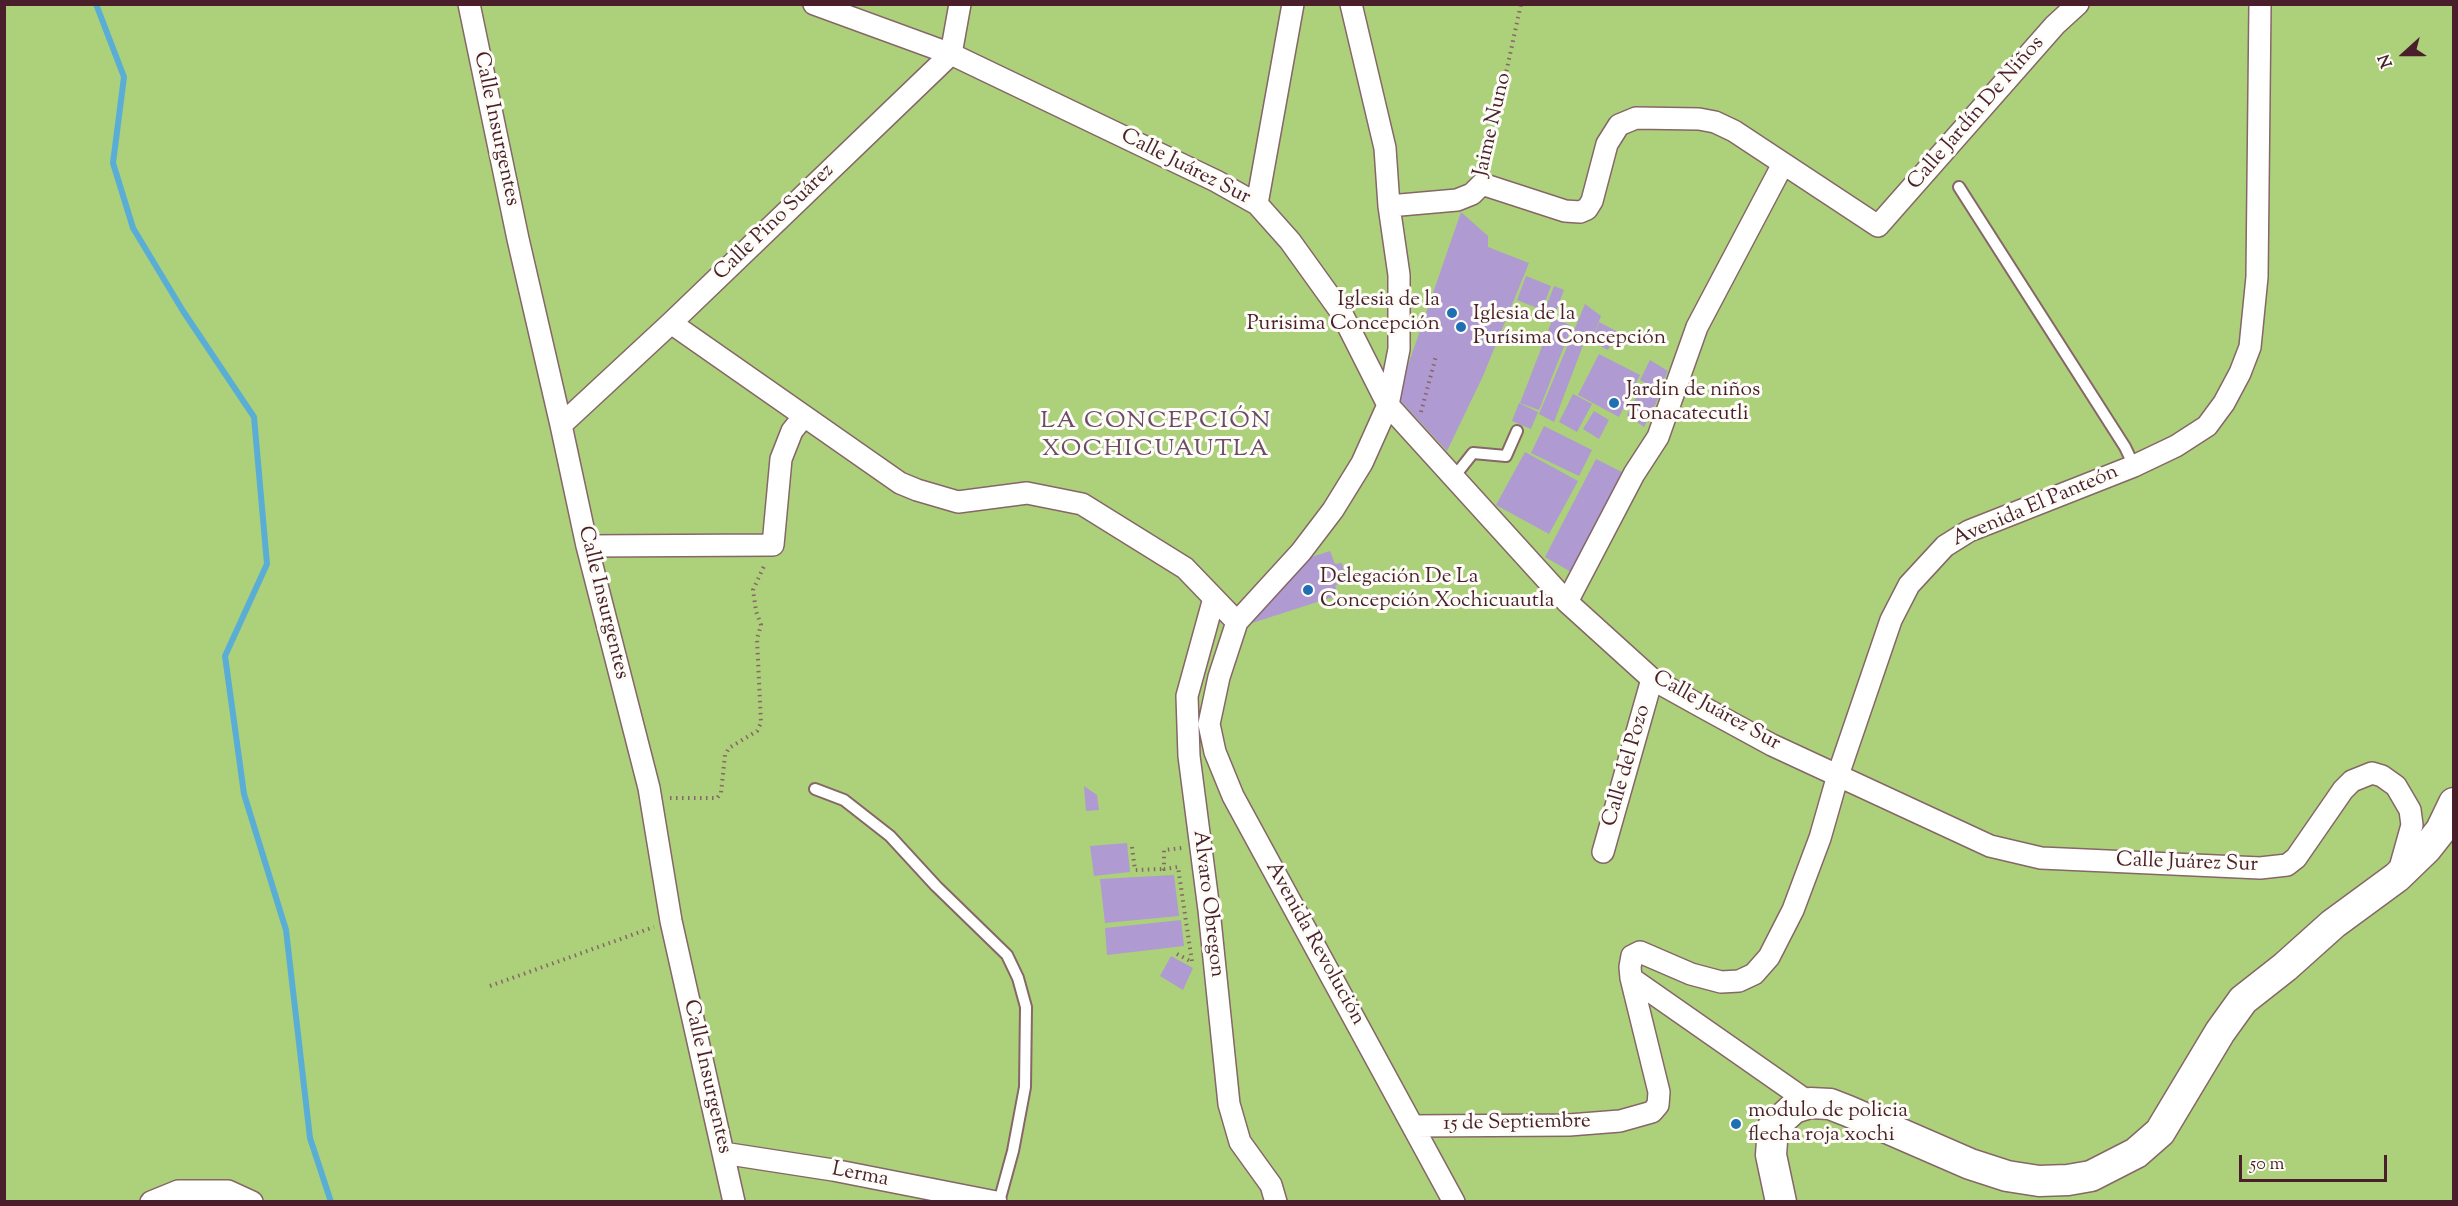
<!DOCTYPE html>
<html>
<head>
<meta charset="utf-8">
<style>
	body { margin:0 }
	#map { position:relative; width:2458px; height:1206px; overflow:hidden; background:#f5ebd5; font-family:"Sorts Mill Goudy",serif }
	canvas { display:block }
	.frame { position:absolute; inset:0; border:6px solid #4a1f2b; pointer-events:none }
	.north { position:absolute; left:2374px; top:24px; width:60px; height:60px; -webkit-text-stroke:4px #fdfcf7; paint-order:stroke; rotate:249deg; font-size:16px; font-weight:700; line-height:24px; text-align:center; color:#4a1f2b }
	.north::after { content:''; display:block; margin:auto; width:21px; height:27px; background:#4a1f2b; clip-path:polygon(50% 0,100% 100%,50% 72%,0 100%) }
	.scale { position:absolute; left:2239px; top:1155px; width:148px; height:27px; box-sizing:border-box; border:3px solid #4a1f2b; border-top:0; padding-left:8px; font-size:18px; line-height:21px; white-space:nowrap; color:#4a1f2b; -webkit-text-stroke:4px #fdfcf7; paint-order:stroke }
</style>
</head>
<body>
<div id="map">
<canvas width="2458" height="1206"></canvas>
<div class="frame"></div>
<div class="north">N</div>
<div class="scale">50 m</div>
</div>
<script>
const c = document.querySelector('canvas').getContext('2d');
c.lineJoin = 'round';
function fill(path, color) { c.fillStyle = color; c.fill(path, 'evenodd'); }
const poly = rows => new Path2D(rows.map(r => 'M' + r).join(''));
function strokePath(path, color, width, dash) { c.strokeStyle = color; c.lineWidth = width; c.lineCap = dash ? 'butt' : 'round'; c.setLineDash(dash || []); c.stroke(path); }
function drawText(font, color, halo, rows, align = 'center') {
  c.font = font + ' "Sorts Mill Goudy",serif'; c.lineWidth = 6; c.setLineDash([]); c.textBaseline = 'middle'; c.strokeStyle = halo; c.fillStyle = color; for (const [text, x, y, turn = 0] of rows) {
    c.save(); c.translate(x, y); c.rotate((+turn || 0) * Math.PI / 180); c.textAlign = isNaN(turn) ? turn : align; if (halo) c.strokeText(text, 0, 0); c.fillText(text, 0, 0); c.restore();
  }
}
const green = poly([
	[5,5,2453,5,2453,1201,5,1202]
]);
const stream = poly([
	[96,4,124,77,113,163,133,228,183,311,254,417,267,564,225,656,244,794,286,930,310,1138,331,1202]
]);
const building = poly([
	[1461,212,1488,236,1488,247,1529,263,1483,376,1447,451,1397,397],
	[1526,276,1551,286,1542,310,1517,300],
	[1554,286,1564,290,1554,316,1544,312],
	[1585,304,1601,316,1591,342,1585,340,1554,422,1539,414],
	[1553,318,1572,326,1539,410,1520,403],
	[1599,322,1618,332,1608,350,1592,342],
	[1599,354,1640,375,1619,417,1578,395],
	[1650,360,1668,371,1659,390,1640,380],
	[1643,384,1661,393,1644,427,1627,415],
	[1573,394,1592,404,1577,432,1559,422],
	[1519,403,1538,412,1531,429,1512,421],
	[1594,411,1609,420,1599,439,1583,429],
	[1544,426,1592,450,1579,476,1531,453],
	[1525,452,1578,481,1549,534,1496,505],
	[1596,459,1622,472,1571,572,1545,557],
	[1330,551,1335,564,1342,563,1346,579,1335,586,1339,595,1249,624,1299,561],
	[1084,786,1097,795,1099,810,1086,811],
	[1127,843,1130,872,1094,876,1090,846],
	[1174,875,1179,916,1105,923,1100,879],
	[1181,920,1184,946,1107,955,1105,928],
	[1171,956,1193,968,1183,990,1160,976]
]);
const path = poly([
	[1486,165,1521,4],
	[1421,412,1436,356],
	[670,798,717,798,721,793,725,755,729,748,757,731,761,723,757,639,761,625,756,611,753,590,765,564],
	[1132,847,1135,870,1164,869],
	[1177,954,1192,962,1178,867,1164,869,1164,850,1182,848],
	[490,986,654,927]
]);
const lane = poly([
	[1959,187,2125,447,2134,466],
	[1454,477,1473,453,1506,456,1517,431],
	[815,789,844,800,890,836,936,886,1007,955,1018,978,1026,1007,1025,1087,1013,1151,999,1202]
]);
const street = poly([
	[469,4,518,239,561,425,587,546,649,788,671,921,734,1202],
	[814,4,951,54,1216,181,1257,204,1290,241,1341,312,1388,405,1567,602,1652,679,1706,709,1772,745,1990,846,2041,858,2260,868,2287,865,2296,858,2343,790,2352,781,2372,773,2382,776,2396,786,2410,810,2412,825,2398,875],
	[1351,4,1385,148,1389,206,1399,275,1399,349,1388,405,1362,463,1333,510,1301,552,1237,622,1219,677,1209,724,1215,752,1233,796,1454,1202],
	[1257,204,1293,4],
	[1389,206,1457,200,1472,194,1482,184,1565,211,1580,212,1587,209,1592,201,1607,144,1619,125,1636,118,1699,119,1715,122,1734,131,1878,226,2055,25,2078,4],
	[671,323,900,483,917,490,958,502,1027,493,1082,504,1185,568,1237,622],
	[561,425,671,323,951,54,960,4],
	[587,546,773,545,781,459,792,431,804,416],
	[1214,598,1187,696,1189,756,1209,910,1229,1104,1240,1142,1271,1185,1276,1202],
	[1567,602,1634,474,1658,437,1697,327,1783,164],
	[1603,852,1652,679],
	[1631,978,1810,1103],
	[1413,1126,1569,1125,1620,1121,1652,1112,1658,1105,1659,1092,1631,978,1630,967,1632,956,1640,952,1691,974,1721,982,1739,981,1754,974,1769,957,1793,910,1820,838,1838,775,1891,620,1909,585,1945,546,1969,531,2134,466,2176,446,2207,426,2224,403,2240,373,2250,347,2257,277,2260,4],
	[723,1153,833,1170,996,1202],
	[151,1202,178,1191,228,1191,252,1202]
]);
const secondary = poly([
	[1781,1202,1771,1155,1773,1127,1794,1108,1810,1103,1830,1104,1848,1111,1970,1164,2007,1176,2039,1181,2068,1180,2091,1176,2136,1153,2160,1132,2220,1032,2243,1000,2285,967,2333,924,2397,877,2426,849,2441,830,2454,803]
]);
const markers = [
	[1452,313,6,"#1f6fb2"],
	[1461,327,6,"#1f6fb2"],
	[1614,403,6,"#1f6fb2"],
	[1308,590,6,"#1f6fb2"],
	[1736,1124,6,"#1f6fb2"]
];
const streetNames = [
	["Calle Jardín De Niños",1977,114,-49],
	["Jaime Nuno",1494,125,-77],
	["Calle Insurgentes",495,129,78],
	["Calle Juárez Sur",1185,168,27],
	["Calle Pino Suárez",775,223,-44],
	["Avenida El Panteón",2036,507,-23],
	["Calle Insurgentes",602,603,76],
	["Calle Juárez Sur",1716,712,29],
	["Calle del Pozo",1628,766,-74],
	["Calle Juárez Sur",2187,864,2],
	["Alvaro Obregon",1207,904,83],
	["Avenida Revolución",1314,944,61],
	["Calle Insurgentes",706,1077,77],
	["15 de Septiembre",1517,1124,-1],
	["Lerma",860,1176,11]
];
const poiNames = [
	["Iglesia de la",1440,301,"right"],
	["Purisima Concepción",1440,325,"right"],
	["Iglesia de la",1473,315],
	["Purísima Concepción",1473,339],
	["Jardin de niños",1626,391],
	["Tonacatecutli",1626,415],
	["Delegación De La",1320,578],
	["Concepción Xochicuautla",1320,602],
	["modulo de policia",1748,1112],
	["flecha roja xochi",1748,1136]
];
const quarterNames = [
	["LA CONCEPCIÓN",1156,423],
	["XOCHICUAUTLA",1156,451]
];
fill(green, '#add17a');
strokePath(stream, '#5aaed6', 6);
fill(building, '#af9ad2');
strokePath(lane, '#866666', 14);
strokePath(street, '#866666', 24);
strokePath(secondary, '#866666', 33);
strokePath(path, '#866666', 4, [1.5, 4.5]);
strokePath(lane, '#fff', 10);
strokePath(street, '#fff', 21);
strokePath(secondary, '#fff', 30);
for (const [x, y, r, color] of markers) { const dot = new Path2D(); dot.arc(x, y, r, 0, 2 * Math.PI); c.fillStyle = color; c.fill(dot); strokePath(dot, '#fdfcf7', 2); }
drawText('21px', '#4a1f2b', '#fdfcf7', streetNames);
drawText('21px', '#4a1f2b', '#fdfcf7', poiNames, 'left');
c.letterSpacing = '1.5px';
drawText('24px', '#6d4a65', '#fdfcf7', quarterNames);
c.letterSpacing = '0px';
</script>
</body>
</html>
